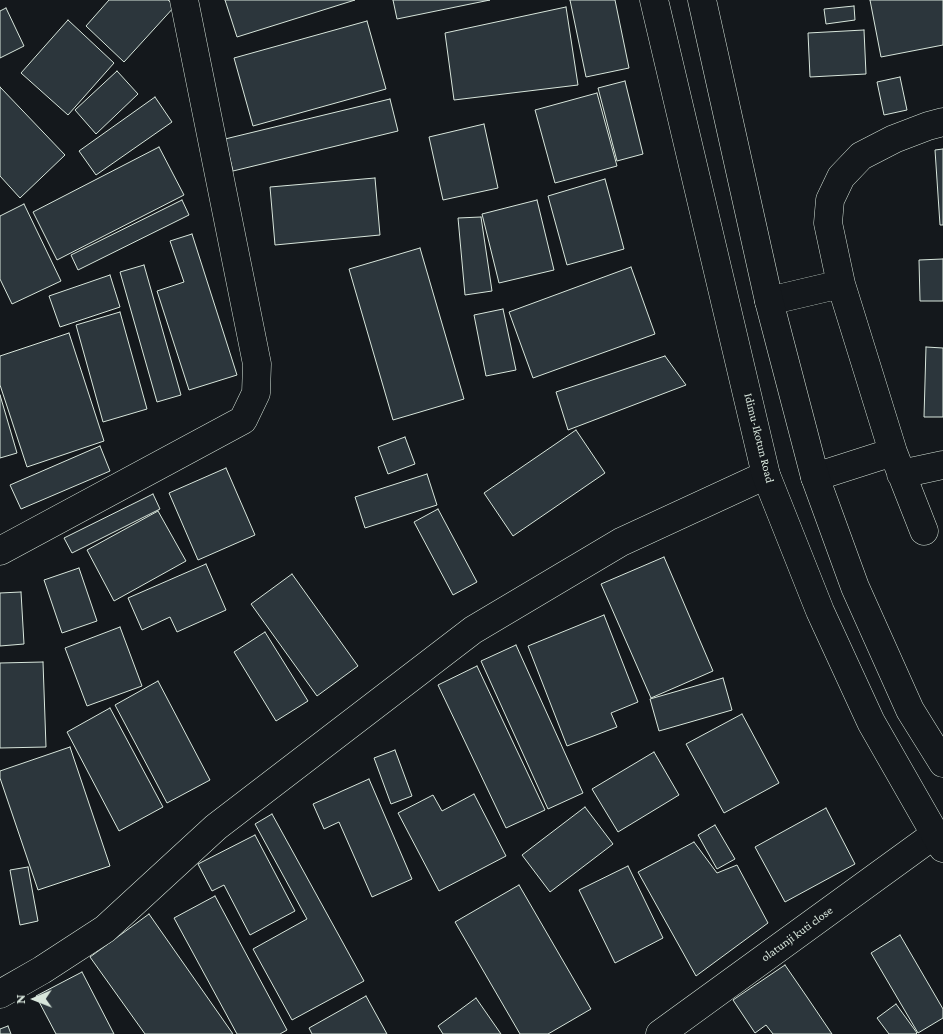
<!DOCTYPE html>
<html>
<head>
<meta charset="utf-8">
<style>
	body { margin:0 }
	#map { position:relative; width:943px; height:1034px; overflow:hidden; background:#14181c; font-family:"Crimson Pro",serif }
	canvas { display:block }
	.north { position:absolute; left:10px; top:974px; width:50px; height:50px; -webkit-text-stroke:4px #14181c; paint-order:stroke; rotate:269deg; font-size:14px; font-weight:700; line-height:20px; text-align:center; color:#d8e6dc }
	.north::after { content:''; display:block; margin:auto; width:18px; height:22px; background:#d8e6dc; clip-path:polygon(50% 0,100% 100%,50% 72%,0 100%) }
</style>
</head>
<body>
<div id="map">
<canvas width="943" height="1034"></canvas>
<div class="north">N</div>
</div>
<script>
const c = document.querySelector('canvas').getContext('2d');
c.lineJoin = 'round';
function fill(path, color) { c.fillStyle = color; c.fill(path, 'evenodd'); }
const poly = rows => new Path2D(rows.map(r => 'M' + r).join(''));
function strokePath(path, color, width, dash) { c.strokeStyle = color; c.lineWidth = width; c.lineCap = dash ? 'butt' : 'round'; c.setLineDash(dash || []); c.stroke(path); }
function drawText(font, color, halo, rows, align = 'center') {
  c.font = font + ' "Crimson Pro",serif'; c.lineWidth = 4; c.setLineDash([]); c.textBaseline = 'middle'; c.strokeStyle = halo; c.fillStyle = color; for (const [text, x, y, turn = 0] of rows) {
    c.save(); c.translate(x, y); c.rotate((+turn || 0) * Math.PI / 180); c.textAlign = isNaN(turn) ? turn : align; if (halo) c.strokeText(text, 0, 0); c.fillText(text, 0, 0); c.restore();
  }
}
const building = poly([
	[109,0,168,0,175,6,124,62,86,26,109,0],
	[225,0,355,0,237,37,225,0],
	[393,0,490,0,397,19,393,0],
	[570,0,615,0,629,68,586,77,570,0],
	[870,0,943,0,943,45,881,57,870,0],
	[854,6,855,20,826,24,824,9,854,6],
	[566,7,578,85,454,100,445,33,566,7],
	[6,8,24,46,0,58,0,11,6,8],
	[68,20,114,63,68,115,21,73,68,20],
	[367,21,386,89,253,126,234,58,367,21],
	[864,30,866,74,810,77,808,33,864,30],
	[117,71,138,94,96,134,75,110,117,71],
	[900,77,907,110,884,115,877,82,900,77],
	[625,81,643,154,617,161,598,88,625,81],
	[0,87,65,155,20,198,0,176,0,87],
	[597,93,617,166,555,183,535,110,597,93],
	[155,97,172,122,96,175,79,151,155,97],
	[390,99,398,131,233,171,225,139,390,99],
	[484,124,498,188,443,200,429,137,484,124],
	[159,147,184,195,57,260,33,212,159,147],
	[943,149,943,225,940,225,935,150,943,149],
	[375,178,380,235,275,245,270,187,375,178],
	[605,179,624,249,567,265,548,196,605,179],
	[182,200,189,215,78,270,71,255,182,200],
	[537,200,554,270,499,283,482,214,537,200],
	[24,204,61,281,12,304,0,279,0,216,24,204],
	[481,217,492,291,465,295,458,218,481,217],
	[192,234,237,375,189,390,157,291,184,282,170,241,192,234],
	[420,248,464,399,393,420,349,269,420,248],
	[943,259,943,301,920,301,919,260,943,259],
	[144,265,181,395,157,402,120,272,144,265],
	[631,267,655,334,533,378,509,312,631,267],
	[110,275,120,307,60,327,49,296,110,275],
	[503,309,516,370,486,376,474,315,503,309],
	[120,312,147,409,103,422,76,325,120,312],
	[69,333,104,441,27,467,0,385,0,356,69,333],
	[926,347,943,348,943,417,924,417,926,347],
	[665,356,686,385,568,430,556,392,665,356],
	[0,395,17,453,0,458,0,395],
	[576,430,605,473,513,536,484,493,576,430],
	[405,437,415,464,388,474,378,447,405,437],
	[100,446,110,471,21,509,10,485,100,446],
	[226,468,255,535,198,560,169,493,226,468],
	[427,474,437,505,365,528,355,497,427,474],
	[153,494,160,509,72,553,64,538,153,494],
	[438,509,477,582,453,595,414,522,438,509],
	[158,511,186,561,114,601,87,550,158,511],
	[664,557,713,671,651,698,601,584,664,557],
	[206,564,226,610,177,632,170,617,142,630,128,598,206,564],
	[79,568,97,621,62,633,44,580,79,568],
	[292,574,358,666,317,696,251,604,292,574],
	[21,592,24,644,0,646,0,593,21,592],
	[604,615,638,702,611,713,617,727,567,746,528,646,604,615],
	[120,627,142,686,87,706,65,648,120,627],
	[265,632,308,701,276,721,234,652,265,632],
	[516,645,583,793,548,809,481,661,516,645],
	[43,662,46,747,0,748,0,663,43,662],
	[477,666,545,810,506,828,438,685,477,666],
	[723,678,732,710,659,731,650,699,723,678],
	[158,681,210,780,167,803,115,705,158,681],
	[110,708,163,807,119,831,67,732,110,708],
	[742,714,779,783,724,813,686,744,742,714],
	[70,747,110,866,38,890,0,778,0,771,70,747],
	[395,750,412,796,391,804,374,758,395,750],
	[654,752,679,795,618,832,592,789,654,752],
	[369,779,412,879,372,897,339,822,324,829,313,804,369,779],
	[474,794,506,856,439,891,398,813,433,795,442,811,474,794],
	[585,807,613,844,550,892,522,855,585,807],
	[826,808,855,864,785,902,755,847,826,808],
	[272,814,364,981,292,1020,253,949,307,919,255,824,272,814],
	[715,825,735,859,717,869,698,835,715,825],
	[255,835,295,911,250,935,224,885,212,891,198,864,255,835],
	[694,842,717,873,737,865,768,923,696,976,638,872,694,842],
	[628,866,663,938,615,963,579,890,628,866],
	[28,867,38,921,20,925,10,870,28,867],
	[519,885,591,1009,548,1034,520,1034,455,922,519,885],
	[215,896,287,1030,280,1034,237,1034,174,918,215,896],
	[149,914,233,1034,145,1034,90,957,149,914],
	[900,935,943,1009,943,1018,918,1033,871,953,900,935],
	[785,965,807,997,832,1034,773,1034,766,1025,755,1033,733,1000,785,965],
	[82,972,114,1034,56,1034,36,996,82,972],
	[366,996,387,1034,312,1034,309,1028,366,996],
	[476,998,501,1034,443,1034,438,1026,476,998],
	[896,1004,917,1033,916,1034,889,1034,877,1018,896,1004],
	[8,1026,11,1034,0,1034,0,1029,8,1026]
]);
const minor = poly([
	[769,301,841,284],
	[901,474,943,465],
	[815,477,893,452],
	[924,531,893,452,841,284,828,223,830,200,841,177,861,156,894,139,928,126,943,122],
	[0,551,243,420,256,393,257,364,184,0],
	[0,994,42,970,105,929,216,827,473,630,621,542,766,475],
	[660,1034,934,835]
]);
const major = poly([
	[654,0,766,475,820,611,871,722,943,848],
	[702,0,769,301,815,477,855,587,910,710,943,763]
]);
const streetNames = [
	["Idimu-Ikotun Road",759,438,76],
	["olatunji kuti close",797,934,-36]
];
fill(building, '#2c363c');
strokePath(building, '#d8e6dc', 1);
strokePath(minor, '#d8e6dc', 29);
strokePath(major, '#d8e6dc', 29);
strokePath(minor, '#14181c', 28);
strokePath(major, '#14181c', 28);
drawText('12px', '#d8e6dc', '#14181c', streetNames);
</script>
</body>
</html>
